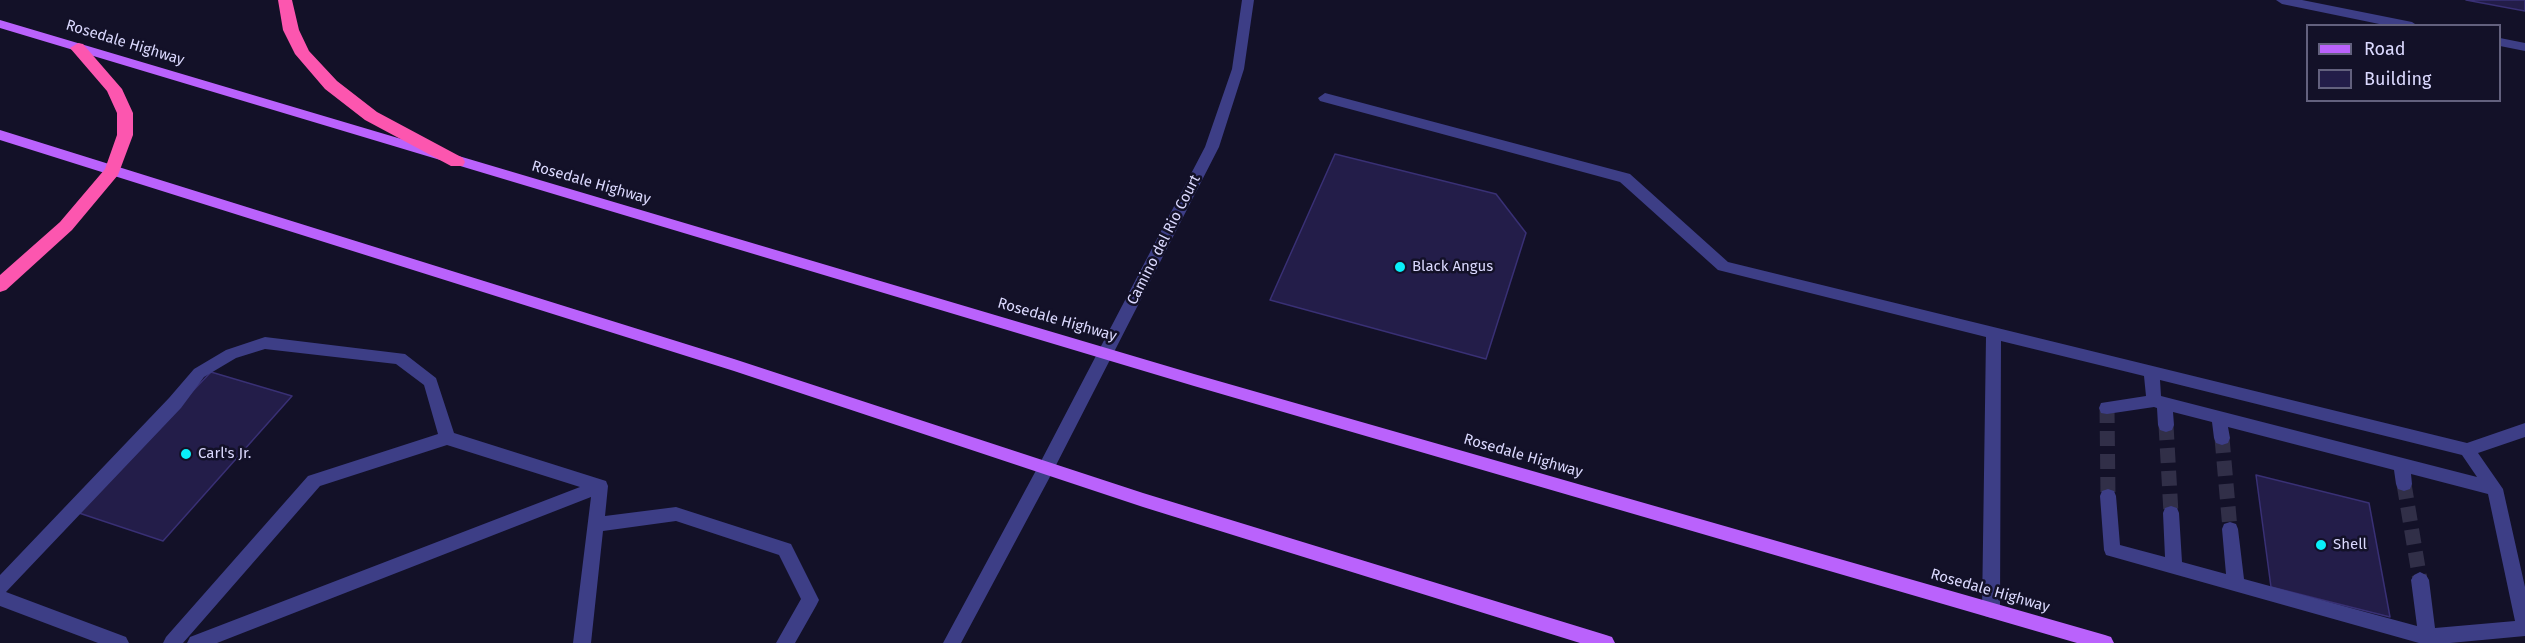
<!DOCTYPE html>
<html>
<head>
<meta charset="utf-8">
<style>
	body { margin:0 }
	#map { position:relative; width:2525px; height:643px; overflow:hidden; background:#131128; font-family:"Fira Sans",sans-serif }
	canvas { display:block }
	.legend { position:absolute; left:2306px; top:24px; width:195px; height:78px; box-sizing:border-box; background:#131128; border:2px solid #63617e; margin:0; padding:8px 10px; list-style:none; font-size:18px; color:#dbd9fe }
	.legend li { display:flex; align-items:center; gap:12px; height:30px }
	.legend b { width:30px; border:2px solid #63617e }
</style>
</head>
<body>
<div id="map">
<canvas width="2525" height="643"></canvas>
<ul class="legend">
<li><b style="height:8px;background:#ba62fc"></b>Road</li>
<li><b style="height:16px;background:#231d49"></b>Building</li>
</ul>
</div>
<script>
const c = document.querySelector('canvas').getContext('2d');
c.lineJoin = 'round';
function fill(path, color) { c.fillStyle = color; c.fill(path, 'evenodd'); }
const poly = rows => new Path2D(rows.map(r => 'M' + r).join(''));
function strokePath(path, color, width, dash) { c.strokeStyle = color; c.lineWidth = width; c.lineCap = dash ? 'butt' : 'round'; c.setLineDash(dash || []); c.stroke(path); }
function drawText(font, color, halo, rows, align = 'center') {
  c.font = font + ' "Fira Sans",sans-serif'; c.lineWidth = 5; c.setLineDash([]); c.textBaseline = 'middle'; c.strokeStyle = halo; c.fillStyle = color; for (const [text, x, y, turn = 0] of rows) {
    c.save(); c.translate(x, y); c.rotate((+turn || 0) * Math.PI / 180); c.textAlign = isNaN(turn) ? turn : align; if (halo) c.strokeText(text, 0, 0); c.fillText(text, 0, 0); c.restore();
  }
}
const building = poly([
	[2466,0,2525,0,2525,11,2466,0],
	[1335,154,1496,194,1526,233,1486,359,1270,300,1335,154],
	[211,372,292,396,163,541,76,512,211,372],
	[2256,475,2369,503,2390,617,2271,587,2256,475]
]);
const minorTunnel = poly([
	[2107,408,2108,496],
	[2166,425,2171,513],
	[2222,438,2230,529],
	[2404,484,2420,580]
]);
const minor = poly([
	[1242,0,1254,0,1244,69,1219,147,1052,473,961,643,943,643,1040,463,1205,147,1232,69,1242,0],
	[2276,0,2302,0,2412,22,2418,26,2389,26,2282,4,2276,0],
	[2500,38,2525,43,2525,51,2500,46,2500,38],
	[1325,93,1630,174,1728,262,2467,443,2525,423,2525,437,2478,453,2503,489,2525,587,2525,636,2450,643,2419,643,2106,555,2104,550,2100,496,2102,491,2108,489,2114,491,2116,496,2120,545,2165,557,2163,513,2165,508,2171,506,2177,508,2179,513,2182,562,2226,574,2222,529,2224,524,2230,522,2236,524,2238,529,2244,579,2417,626,2411,580,2414,575,2420,572,2426,575,2429,580,2435,628,2515,621,2488,494,2411,474,2412,484,2410,489,2404,491,2398,489,2396,484,2394,470,2228,427,2230,438,2228,443,2222,445,2216,443,2214,438,2212,422,2173,412,2174,425,2172,430,2166,432,2160,430,2158,425,2157,408,2154,407,2107,414,2101,413,2099,408,2101,403,2146,396,2144,376,2001,341,2000,610,1997,616,1991,618,1985,616,1982,610,1986,337,1718,270,1620,182,1320,101,1318,98,1325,93],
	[2160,380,2462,455,2477,477,2161,396,2160,380],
	[265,337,405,354,436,378,454,433,606,481,608,486,605,516,676,507,791,544,819,600,816,606,795,643,776,643,801,599,779,555,676,521,603,531,591,643,573,643,591,497,217,643,187,643,190,637,580,487,447,445,320,486,183,643,163,643,166,637,308,476,438,434,424,385,396,364,265,349,236,358,204,377,181,408,6,592,126,637,129,643,98,643,0,606,0,575,169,398,194,369,226,350,265,337]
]);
const major = poly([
	[0,20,1194,374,2105,635,2111,637,2114,643,2077,643,1194,386,0,28,0,20],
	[0,130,734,359,1143,493,1606,635,1612,637,1615,643,1580,643,1143,507,734,371,0,140,0,130]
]);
const highway = poly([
	[278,0,292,0,299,30,309,51,337,81,377,112,463,158,465,162,463,166,451,166,365,120,325,89,295,54,283,30,278,0],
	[78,43,83,44,122,89,133,113,133,135,118,175,72,230,6,290,0,292,0,275,60,222,105,169,117,135,117,113,107,91,70,48,78,43]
]);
const markers = [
	[1400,267,6,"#09f0fa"],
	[186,454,6,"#09f0fa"],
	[2321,545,6,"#09f0fa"]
];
const streetNames = [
	["Rosedale Highway",125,43,17],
	["Rosedale Highway",591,183,16],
	["Camino del Rio Court",1164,240,-63],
	["Rosedale Highway",1057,320,16],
	["Rosedale Highway",1523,456,16],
	["Rosedale Highway",1990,591,16]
];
const poiNames = [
	["Black Angus",1412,267],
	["Carl's Jr.",198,454],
	["Shell",2333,545]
];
fill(building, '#231d49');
strokePath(building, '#393075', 1.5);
strokePath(minorTunnel, '#312f48', 15, [15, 8]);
fill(minor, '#3d3e86');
fill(major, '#ba62fc');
fill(highway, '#fc56af');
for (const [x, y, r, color] of markers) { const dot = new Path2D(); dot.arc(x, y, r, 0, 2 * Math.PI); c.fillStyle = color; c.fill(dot); strokePath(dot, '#131128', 2); }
drawText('15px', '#dbd9fe', '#131128', streetNames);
drawText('15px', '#dbd9fe', '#131128', poiNames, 'left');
</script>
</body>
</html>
